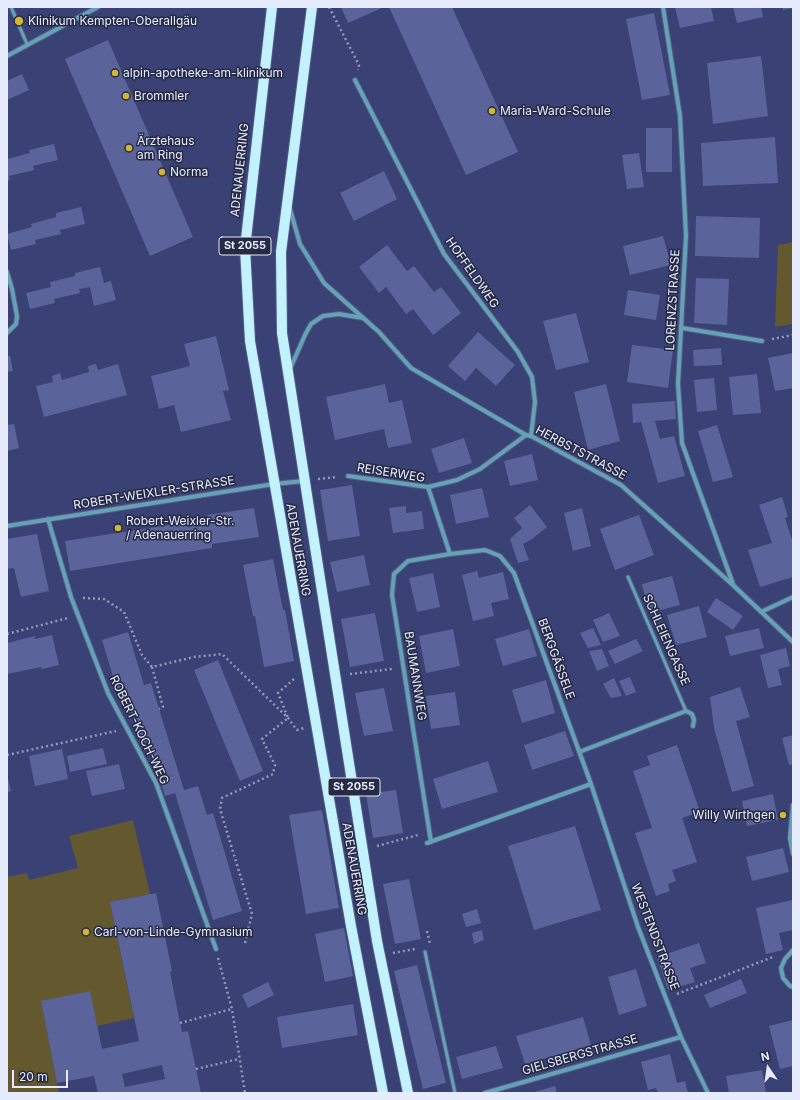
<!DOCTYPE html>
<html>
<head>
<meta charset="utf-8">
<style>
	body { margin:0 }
	#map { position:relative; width:800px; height:1100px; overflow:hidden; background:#394175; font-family:Inter,sans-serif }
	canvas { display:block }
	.frame { position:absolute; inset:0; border:8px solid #e6ebfe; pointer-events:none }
	.north { position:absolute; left:748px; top:1048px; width:40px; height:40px; -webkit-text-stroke:3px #262a43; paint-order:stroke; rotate:347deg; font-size:11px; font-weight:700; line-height:16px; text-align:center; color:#e6ebfe }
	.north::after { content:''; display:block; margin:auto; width:14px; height:18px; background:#e6ebfe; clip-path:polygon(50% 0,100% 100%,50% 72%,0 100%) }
	.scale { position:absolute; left:12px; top:1070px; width:56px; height:18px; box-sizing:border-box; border:2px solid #e6ebfe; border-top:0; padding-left:5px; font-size:12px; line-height:14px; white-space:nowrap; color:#e6ebfe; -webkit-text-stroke:3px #262a43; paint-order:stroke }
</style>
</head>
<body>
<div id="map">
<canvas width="800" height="1100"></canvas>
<div class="frame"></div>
<div class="north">N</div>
<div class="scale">20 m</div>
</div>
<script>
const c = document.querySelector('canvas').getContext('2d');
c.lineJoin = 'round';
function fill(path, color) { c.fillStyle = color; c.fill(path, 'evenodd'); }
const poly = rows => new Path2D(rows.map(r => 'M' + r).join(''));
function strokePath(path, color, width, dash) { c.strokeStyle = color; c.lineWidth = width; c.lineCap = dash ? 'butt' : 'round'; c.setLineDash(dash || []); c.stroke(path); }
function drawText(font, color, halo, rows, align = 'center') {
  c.font = font + ' Inter,sans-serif'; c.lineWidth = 3; c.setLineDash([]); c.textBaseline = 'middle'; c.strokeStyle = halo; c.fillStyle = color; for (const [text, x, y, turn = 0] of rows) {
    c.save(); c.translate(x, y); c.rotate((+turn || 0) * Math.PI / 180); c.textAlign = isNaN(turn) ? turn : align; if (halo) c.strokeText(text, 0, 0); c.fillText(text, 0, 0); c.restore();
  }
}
const green = poly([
	[793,242,793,324,775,327,778,245],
	[133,820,150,894,110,902,134,1018,97,1026,41,1001,59,1093,7,1093,7,877,27,873,29,880,78,868,69,836]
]);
const building = poly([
	[341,7,384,7,348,23],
	[389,7,452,7,518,152,466,175],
	[675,7,711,7,714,21,680,28],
	[733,7,761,7,763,17,737,23],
	[783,7,793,7,793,8,783,10],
	[654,13,670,95,642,100,626,19],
	[108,40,193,237,150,256,65,59],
	[761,56,768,116,713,124,707,63],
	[22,74,29,90,7,100,7,81],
	[646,128,672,128,672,172,646,172],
	[775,137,778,183,703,186,701,143],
	[54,144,58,160,33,166,34,170,9,176,10,180,7,181,7,159,30,153,29,150],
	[639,153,644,187,627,189,622,155],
	[384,171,397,199,354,221,340,193],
	[81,207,85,224,60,230,61,234,35,240,36,244,11,250,7,234,32,227,31,224,56,217,56,213],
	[696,216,760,218,759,258,695,256],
	[663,236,671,265,630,275,623,246],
	[387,245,407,271,414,266,434,292,441,287,461,313,433,335,413,309,406,314,386,287,379,293,359,267],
	[100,267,104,283,111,281,116,300,94,306,90,287,79,289,80,293,54,299,55,303,30,309,26,293,51,287,50,282,75,276,75,273],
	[696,278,729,279,727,325,694,323],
	[628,290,660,295,656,320,624,315],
	[576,313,589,362,556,370,543,321],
	[478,332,515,365,496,386,476,368,465,381,448,366],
	[216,336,229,390,223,391,231,420,181,432,174,405,159,409,151,376,190,366,184,344],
	[632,345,673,350,668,388,627,382],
	[721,348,722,365,694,366,693,350],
	[793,353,793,388,775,391,768,358],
	[7,356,10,356,13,371,7,372],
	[96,364,98,370,118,364,127,395,44,417,36,386,53,382,52,376,60,373,62,380,89,372,88,366],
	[757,374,761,413,733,415,729,377],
	[714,378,717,410,697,412,694,380],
	[385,384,389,403,402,400,412,443,388,448,384,429,335,440,326,397],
	[606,384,620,441,588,450,574,392],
	[675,401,676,419,655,421,660,439,674,436,685,476,658,483,641,422,633,423,632,404],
	[14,424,19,448,7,451,7,425],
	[717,425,733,477,713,482,698,431],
	[464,438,472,463,439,473,431,449],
	[532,454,538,480,510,486,504,461],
	[352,485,360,536,328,541,320,490],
	[482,488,489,517,456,524,450,495],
	[782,497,788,517,785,518,793,543,793,577,760,587,748,550,772,543,759,505],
	[530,505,547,527,532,539,523,544,529,560,518,563,510,539,522,528,514,518],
	[406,506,406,513,422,511,424,529,393,533,389,508],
	[254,508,259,537,212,544,212,548,70,571,65,541,208,519,207,515],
	[582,508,591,546,573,551,564,513],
	[639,515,654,555,615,570,600,529],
	[37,534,49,591,21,597,14,568,7,569,7,539],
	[364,555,370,585,337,592,330,562],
	[273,559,283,610,285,610,294,661,264,667,255,616,253,616,243,565],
	[477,571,479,578,503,572,509,599,491,603,494,616,473,621,462,575],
	[433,573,440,607,417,612,409,578],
	[672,576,680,605,649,613,642,584],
	[716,598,743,616,733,630,707,612],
	[699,606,707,637,676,645,667,615],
	[375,613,384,661,350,667,341,619],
	[609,613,620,636,603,642,593,620],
	[593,628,601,645,588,648,580,633],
	[759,628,764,648,730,656,725,636],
	[453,629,460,666,426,673,419,636],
	[529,629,537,656,503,666,495,639],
	[128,632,144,685,151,683,184,790,198,786,207,815,213,813,242,911,213,920,175,793,165,796,148,741,141,744,125,691,118,693,102,640],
	[52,635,59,665,42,669,41,667,7,674,7,643,35,636,35,639],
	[636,639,643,651,615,664,608,651],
	[786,648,790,666,778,669,782,685,768,688,760,655],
	[602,649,609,666,597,671,589,651],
	[218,660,263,771,240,781,194,670],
	[630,677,636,692,626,696,619,681],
	[614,678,622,696,611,698,603,684],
	[546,680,555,713,522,723,512,690],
	[740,687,750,717,736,721,754,786,732,792,714,728,710,697],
	[384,688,393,731,364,736,355,693],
	[455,692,460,725,431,729,426,696],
	[565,731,574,756,532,770,524,745],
	[793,735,793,764,789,765,782,738],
	[677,745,700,812,682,818,697,862,672,870,676,881,668,884,670,891,656,896,635,833,652,828,633,771,650,765,647,756],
	[103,748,107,764,70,772,67,756],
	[62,749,68,779,35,786,29,756],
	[488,761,498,792,442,809,433,779],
	[119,764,125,789,92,796,86,771],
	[7,775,11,791,7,792],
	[396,790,403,833,373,838,366,794],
	[773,794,778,820,747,826,742,801],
	[322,810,339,908,306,914,289,815],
	[575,826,601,910,534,930,508,846],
	[783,848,789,872,752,881,746,857],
	[409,879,421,939,395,944,383,884],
	[156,893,172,971,170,972,180,1023,182,1032,188,1031,201,1093,98,1093,94,1076,57,1083,41,1001,90,991,102,1049,139,1041,110,902],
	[162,1065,165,1079,125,1087,122,1074],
	[793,900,793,930,779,933,783,950,766,954,756,908],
	[477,909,481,923,466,927,462,914],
	[344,928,353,976,325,982,315,934],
	[482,930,484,940,474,944,472,933],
	[699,943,706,963,690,968,695,982,668,990,657,957],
	[417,965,446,1083,423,1089,394,971],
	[636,969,647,1006,619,1015,608,977],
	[741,979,747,993,710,1008,704,995],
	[268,982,274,995,248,1008,242,995],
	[353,1004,358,1035,282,1048,277,1017],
	[583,1017,591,1045,525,1064,516,1036],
	[793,1020,793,1066,780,1069,769,1026],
	[496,1046,503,1068,462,1079,456,1057],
	[670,1054,677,1083,685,1081,688,1093,658,1093,656,1088,648,1090,641,1062],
	[762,1070,766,1093,729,1093,726,1076],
	[555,1086,557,1093,531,1093]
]);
const path = poly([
	[329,7,359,65,358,70],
	[772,339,793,335],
	[318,479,337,477],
	[83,598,104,599,124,612,142,655,152,667,194,657,222,654,288,718,297,730,304,728],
	[7,634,68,618],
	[152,667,163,707,159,709],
	[350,674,392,669],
	[7,755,116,731],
	[377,846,418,835],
	[427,931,430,944],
	[245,943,252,914,220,809,222,798,273,774,275,765,262,739,288,718,278,693,294,679],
	[393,953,415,949],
	[218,958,232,1009,245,1093],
	[677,994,773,957],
	[180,1023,232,1009],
	[196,1069,239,1059]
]);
const service = poly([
	[11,7,27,44],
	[628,577,686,711],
	[425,952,455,1093]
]);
const minor = poly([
	[663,7,680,116,686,236,678,384,682,443,733,584],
	[7,56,98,7],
	[355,80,444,254,518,352,532,377,535,402,531,436],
	[290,209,300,244,324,283,379,332,411,368,526,435,531,436,621,485,734,586,793,642],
	[7,272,12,289,17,316,16,324,7,333],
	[682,328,762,341],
	[290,369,305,335,311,324,323,316,339,314,363,318],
	[348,476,428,487,457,480,480,469,526,435],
	[428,487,450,554],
	[48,519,71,597,108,693,156,783,216,949],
	[7,526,274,484,304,481],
	[761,612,793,597],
	[579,752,686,711,692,714,694,720,693,726],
	[793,805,790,838,793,854],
	[431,842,392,595,394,574,408,561,450,554,485,550,500,556,514,573,591,784,638,927,681,1037,708,1093],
	[427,843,591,784],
	[793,950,785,959,781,968,783,978,790,986,793,987],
	[485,1093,681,1037]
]);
const primary = poly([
	[272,7,245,248,250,341,351,926,383,1093],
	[312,7,281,252,282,333,313,534,377,941,408,1093]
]);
const markers = [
	[19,21,5,"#d4b635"],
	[115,73,4,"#d4b635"],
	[126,96,4,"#d4b635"],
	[492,111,4,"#d4b635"],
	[129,148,4,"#d4b635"],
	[162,172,4,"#d4b635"],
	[118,528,4,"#d4b635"],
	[783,815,4,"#d4b635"],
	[86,932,4,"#d4b635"]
];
const shields = [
	[245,246,52],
	[354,787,52]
];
const shieldNames = [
	["St 2055",245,246],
	["St 2055",354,787]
];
const poiNames = [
	["Klinikum Kempten-Oberallgäu",28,21],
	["alpin-apotheke-am-klinikum",123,73],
	["Brommler",134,96],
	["Maria-Ward-Schule",500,111],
	["Ärztehaus",137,141],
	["am Ring",137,155],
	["Norma",170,172],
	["Robert-Weixler-Str.",126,521],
	["/ Adenauerring",126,535],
	["Willy Wirthgen",775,815,"right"],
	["Carl-von-Linde-Gymnasium",94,932]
];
const streetNames = [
	["ADENAUERRING",240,170,-84],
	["HOFFELDWEG",472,273,55],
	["LORENZSTRASSE",673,300,-87],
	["HERBSTSTRASSE",581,453,28],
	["REISERWEG",391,473,9],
	["ROBERT-WEIXLER-STRASSE",154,493,-9],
	["ADENAUERRING",298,550,80],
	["SCHLEIENGASSE",666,640,66],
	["BERGGÄSSELE",556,659,70],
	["BAUMANNWEG",415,676,81],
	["ROBERT-KOCH-WEG",139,730,64],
	["ADENAUERRING",354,869,80],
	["WESTENDSTRASSE",655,937,69],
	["GIELSBERGSTRASSE",580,1055,-16]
];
fill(green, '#63582e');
fill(building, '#5a649b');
strokePath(service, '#555c8b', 5);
strokePath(minor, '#555c8b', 6);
strokePath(primary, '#555c8b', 12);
strokePath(path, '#9299bc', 2.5, [2, 3]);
strokePath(service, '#63a3b3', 3);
strokePath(minor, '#63a3b3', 4);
strokePath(primary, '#c1f2fe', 10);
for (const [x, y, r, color] of markers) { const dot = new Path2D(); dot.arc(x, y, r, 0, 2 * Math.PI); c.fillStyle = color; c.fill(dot); strokePath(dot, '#262a43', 1.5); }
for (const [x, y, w] of shields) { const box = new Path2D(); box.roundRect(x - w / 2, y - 9, w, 18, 3); c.fillStyle = '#262a43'; c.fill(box); strokePath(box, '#e6ebfe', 1); }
drawText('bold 11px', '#e6ebfe', null, shieldNames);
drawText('12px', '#e6ebfe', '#262a43', poiNames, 'left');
drawText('12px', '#e6ebfe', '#262a43', streetNames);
</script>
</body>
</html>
